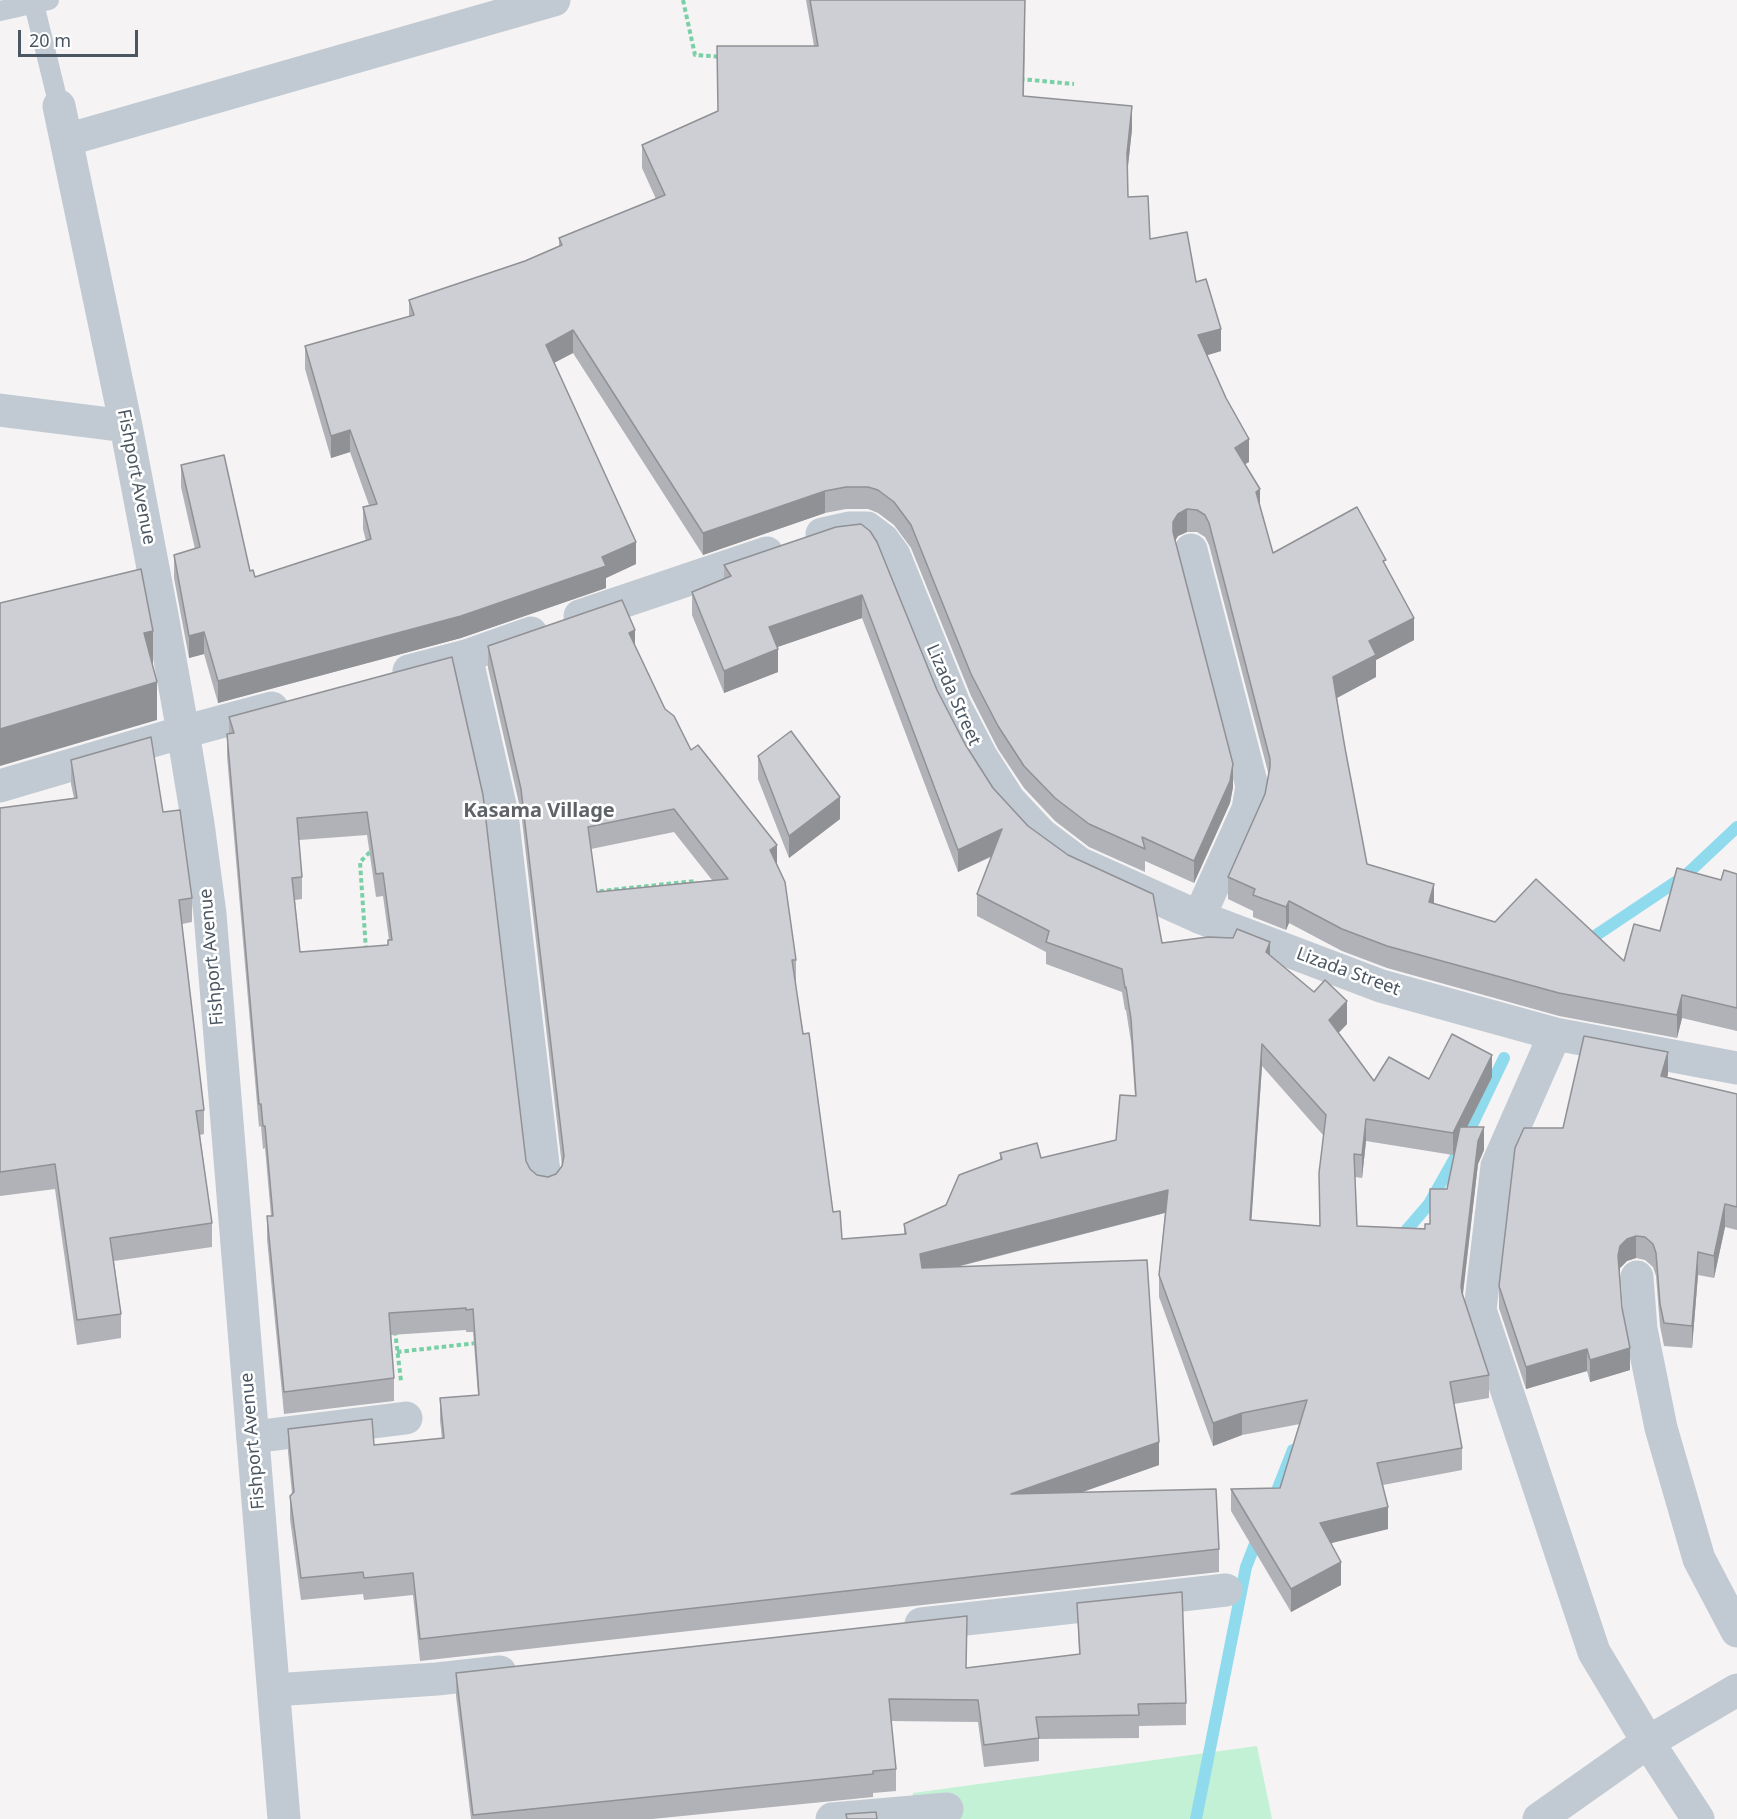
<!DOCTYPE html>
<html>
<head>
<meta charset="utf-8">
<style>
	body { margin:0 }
	#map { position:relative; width:1737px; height:1819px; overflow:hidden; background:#f5f3f3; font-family:"Noto Sans",sans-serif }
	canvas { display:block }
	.scale { position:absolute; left:18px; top:30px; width:120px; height:27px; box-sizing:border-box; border:3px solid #4a5661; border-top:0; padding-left:8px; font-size:18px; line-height:21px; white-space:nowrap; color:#4a5661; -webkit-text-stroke:4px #fff; paint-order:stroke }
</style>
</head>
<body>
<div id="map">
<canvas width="1737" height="1819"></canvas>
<div class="scale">20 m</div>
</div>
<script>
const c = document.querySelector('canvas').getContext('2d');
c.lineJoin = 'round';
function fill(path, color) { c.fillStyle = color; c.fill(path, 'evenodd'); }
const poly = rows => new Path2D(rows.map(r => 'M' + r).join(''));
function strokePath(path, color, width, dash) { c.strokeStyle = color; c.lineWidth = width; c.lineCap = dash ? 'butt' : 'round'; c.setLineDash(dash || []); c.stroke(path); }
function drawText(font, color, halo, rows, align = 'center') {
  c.font = font + ' "Noto Sans",sans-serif'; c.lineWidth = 5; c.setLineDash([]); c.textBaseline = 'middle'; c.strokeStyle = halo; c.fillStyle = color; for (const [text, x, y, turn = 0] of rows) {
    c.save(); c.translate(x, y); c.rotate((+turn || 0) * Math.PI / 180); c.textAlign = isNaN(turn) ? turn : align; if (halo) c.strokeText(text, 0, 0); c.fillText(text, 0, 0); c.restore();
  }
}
const green = poly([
	[1257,1746,1272,1819,910,1819,913,1793]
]);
const stream = poly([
	[1583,944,1686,875,1737,827],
	[1398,1240,1429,1204,1464,1142,1504,1058],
	[1273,1501,1293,1450],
	[1196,1819,1246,1567,1259,1534]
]);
const path = poly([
	[683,0,695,55,723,57],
	[1020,79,1074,84],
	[592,892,695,881,696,887],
	[366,950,360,862,373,849],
	[395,1331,401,1381],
	[397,1352,477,1343]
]);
const service = poly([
	[33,0,59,106],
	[0,11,49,0]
]);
const minor = poly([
	[59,106,126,426,162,615,183,732],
	[66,140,554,0],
	[0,410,126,426],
	[1191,550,1252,786,1248,809,1199,917],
	[466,656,502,814,545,1181],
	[1555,1034,1497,1166,1480,1310,1594,1652,1648,1742,1698,1819],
	[1637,1277,1641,1329,1661,1428,1699,1559,1737,1631],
	[253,1437,406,1418],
	[921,1624,1226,1590],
	[274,1690,437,1679,500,1672],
	[832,1819,947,1809],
	[1539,1819,1648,1742,1737,1690]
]);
const tertiary = poly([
	[822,534,849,528,867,528,883,540,894,555,954,704,982,758,1009,800,1042,835,1079,863,1199,917,1381,986,1555,1034,1737,1068],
	[580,616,767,553],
	[409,671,466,656,531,633],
	[183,732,198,824,210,914,284,1819],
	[0,786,183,732,272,708]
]);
const wall = poly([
	[806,0,1025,0,1025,35,1024,96,1132,129,1127,173,1128,197,1150,239,1196,282,1221,351,1207,355,1249,462,1245,464,1260,507,1273,553,1386,566,1414,640,1376,660,1376,677,1337,698,1345,748,1367,864,1434,904,1624,961,1721,880,1737,874,1737,1031,1682,1018,1677,1038,1559,1016,1387,968,1342,951,1289,923,1286,930,1253,917,1253,911,1228,899,1228,877,1265,794,1269,776,1209,545,1205,537,1197,532,1187,532,1178,536,1175,541,1233,787,1230,803,1194,883,1145,861,1145,872,1089,847,1055,821,1024,788,998,749,971,696,911,548,894,525,878,513,868,509,846,509,825,513,703,555,573,353,554,363,636,564,606,578,606,588,461,638,218,703,204,654,189,658,174,578,174,555,195,549,181,487,181,465,250,571,255,577,366,541,363,529,363,507,369,505,350,452,331,458,305,369,305,346,409,317,409,300,525,261,559,247,559,238,656,199,642,168,642,145,718,111,814,46],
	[836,527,937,690,965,744,993,788,1028,826,1162,943,1270,956,1347,1024,1338,1033,1374,1081,1492,1077,1467,1127,1484,1150,1478,1164,1463,1295,1489,1375,1489,1398,1454,1404,1462,1448,1462,1470,1383,1485,1388,1529,1330,1543,1341,1585,1291,1612,1231,1511,1231,1489,1280,1488,1300,1424,1242,1435,1213,1446,1159,1297,1159,1275,1165,1213,957,1267,1159,1465,1080,1493,1219,1549,1219,1572,420,1661,413,1595,364,1600,363,1594,301,1600,290,1519,290,1496,292,1494,288,1452,288,1429,374,1445,442,1439,440,1420,440,1398,478,1395,473,1332,466,1332,466,1330,391,1335,394,1378,394,1401,284,1414,267,1239,267,1216,271,1216,265,1148,263,1149,261,1126,259,1127,227,756,227,734,229,734,229,717,452,657,526,1161,530,1169,537,1175,548,1177,556,1174,562,1166,521,812,488,668,488,646,635,647,665,709,691,750,777,865,796,960,796,982,795,982,833,1212,842,1239,904,1234,904,1224,946,1205,1000,1159,1000,1153,1041,1158,1116,1140,1135,1096,1131,1042,1126,1010,1125,1010,1122,992,1046,964,1046,952,977,916,977,894,991,857,958,872,862,618,777,647,778,672,724,693,692,615,692,592,724,579,724,565],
	[674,832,712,880,597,892,591,849],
	[367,835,376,897,383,896,389,940,388,940,388,945,300,952,295,900,302,899,302,877,299,840],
	[1262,1066,1323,1135,1320,1226,1251,1220],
	[1366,1141,1453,1155,1455,1152,1447,1189,1430,1224,1425,1228,1357,1226,1355,1177,1362,1178],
	[758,756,840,819,789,858,758,779],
	[71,760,163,812,192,898,192,922,182,924,204,1110,204,1134,200,1135,212,1223,212,1247,114,1261,121,1314,121,1338,77,1345,55,1189,0,1196,0,808,74,798,71,784],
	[1668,1074,1667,1078,1737,1094,1737,1230,1725,1227,1714,1278,1698,1275,1692,1348,1664,1346,1660,1326,1656,1276,1653,1267,1645,1260,1636,1258,1627,1261,1620,1268,1620,1272,1622,1308,1630,1370,1590,1382,1587,1371,1526,1389,1499,1308,1499,1286,1563,1128],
	[1077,1603,1186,1703,1186,1725,1139,1726,1139,1738,1039,1739,1039,1761,984,1767,978,1722,891,1721,896,1769,896,1791,873,1793,873,1797,652,1819,471,1819,456,1696,456,1673,966,1668,1079,1654]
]);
const shadedWall = poly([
	[1132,106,1132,129,1127,176,1127,153],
	[1221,329,1221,351,1198,358,1198,335],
	[573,330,573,353,546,367,546,345],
	[350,430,350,452,331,458,331,436],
	[1249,439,1249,462,1235,470,1235,448],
	[1260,489,1260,512,1256,492],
	[825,491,825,513,703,555,703,533],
	[1187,509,1187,532,1178,536,1173,544,1173,522,1178,514],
	[636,542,636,564,606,578,606,588,461,638,218,703,218,681,602,557],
	[862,595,862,618,769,650,769,627],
	[1414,618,1414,640,1376,660,1376,677,1333,700,1333,677,1369,641],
	[635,630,635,653,629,633],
	[153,631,153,669,144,633],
	[204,632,204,654,189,658,189,636],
	[778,649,778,672,724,693,724,671],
	[157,682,157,720,0,766,0,729],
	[1233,764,1233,787,1230,803,1194,883,1194,861],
	[840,797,840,819,789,858,789,836],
	[1002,829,1002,851,958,872,958,850],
	[777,845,777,868,770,850],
	[1434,884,1434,907,1429,902],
	[1289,901,1289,923,1286,930,1286,907],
	[1270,942,1270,964,1266,952],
	[1682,995,1682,1018,1677,1038,1677,1015],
	[1347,1001,1347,1024,1329,1043,1329,1020],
	[1262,1044,1262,1066,1250,1242,1250,1220],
	[1668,1052,1668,1074,1661,1099,1661,1076],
	[1492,1055,1492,1077,1453,1155,1453,1133],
	[1366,1119,1366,1141,1362,1178,1362,1155],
	[1484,1127,1484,1150,1478,1164,1461,1308,1461,1286,1478,1141],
	[1168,1190,1168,1212,920,1276,920,1254],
	[1725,1204,1725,1227,1714,1278,1714,1256],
	[1636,1236,1636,1258,1627,1261,1620,1268,1618,1278,1618,1256,1620,1246,1627,1239],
	[1698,1252,1698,1275,1692,1348,1692,1326],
	[1630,1348,1630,1370,1590,1382,1590,1360],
	[1587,1349,1587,1371,1526,1389,1526,1367],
	[1242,1413,1242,1435,1213,1446,1213,1423],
	[1159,1442,1159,1465,1011,1517,1011,1494],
	[1388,1507,1388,1529,1320,1546,1320,1523],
	[1341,1562,1341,1585,1291,1612,1291,1589]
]);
const building = poly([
	[810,0,1025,0,1023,96,1132,106,1127,153,1128,197,1148,196,1150,239,1187,232,1196,282,1206,279,1221,329,1198,335,1226,398,1249,439,1235,448,1260,489,1256,492,1273,553,1357,507,1386,560,1383,561,1414,618,1369,641,1376,655,1333,677,1345,748,1367,864,1434,884,1429,902,1495,922,1536,879,1624,961,1634,924,1660,931,1677,868,1721,880,1724,870,1737,874,1737,1008,1682,995,1677,1015,1559,993,1387,946,1342,929,1289,901,1286,907,1253,895,1255,889,1228,877,1265,794,1270,767,1270,759,1209,523,1205,515,1197,510,1187,509,1178,514,1173,522,1173,532,1233,764,1230,781,1194,861,1142,837,1145,849,1089,824,1055,798,1024,766,998,726,971,674,911,525,894,502,878,490,868,487,846,487,825,491,703,533,573,330,546,345,636,542,602,557,606,566,461,616,218,681,204,632,189,636,174,555,200,547,181,465,224,455,250,571,253,570,255,577,371,539,363,507,377,504,350,430,331,436,305,346,414,315,409,300,525,261,562,245,559,238,665,195,642,145,718,111,717,46,818,46,810,0],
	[861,524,870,531,877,542,937,690,965,744,993,788,1028,826,1068,855,1153,894,1162,943,1208,937,1233,938,1237,929,1270,942,1266,952,1314,992,1325,980,1347,1001,1329,1020,1374,1081,1389,1057,1429,1079,1452,1034,1492,1055,1453,1133,1366,1119,1362,1155,1354,1154,1357,1226,1425,1229,1425,1224,1430,1224,1430,1189,1447,1189,1460,1127,1484,1127,1478,1141,1461,1286,1462,1293,1489,1375,1450,1382,1462,1448,1377,1463,1388,1507,1320,1523,1341,1562,1291,1589,1231,1489,1280,1488,1307,1400,1242,1413,1213,1423,1159,1275,1168,1190,920,1254,922,1268,1147,1260,1159,1442,1011,1494,1216,1489,1219,1549,420,1639,413,1573,364,1578,363,1572,301,1578,290,1496,294,1492,288,1429,372,1419,374,1445,444,1438,440,1398,479,1395,473,1309,466,1310,466,1308,389,1313,394,1378,284,1392,267,1216,273,1216,265,1126,263,1126,261,1104,259,1104,227,734,234,733,229,717,452,657,483,795,526,1161,530,1169,537,1175,548,1177,556,1174,562,1166,564,1156,521,789,488,646,622,600,635,630,629,633,665,709,674,716,691,750,698,745,777,845,770,850,785,882,796,960,792,960,803,1034,809,1033,833,1212,840,1211,842,1239,906,1234,904,1224,946,1205,959,1175,1002,1159,1000,1153,1037,1143,1041,1158,1116,1140,1120,1095,1136,1096,1131,1019,1126,987,1125,988,1122,969,1046,942,1049,931,977,894,1002,829,958,850,862,595,769,627,778,649,724,671,692,592,731,576,724,565,836,527,861,524],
	[674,809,728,879,597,892,588,827,674,809],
	[367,812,376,874,383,873,392,940,388,940,388,945,300,952,292,878,302,877,297,818,367,812],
	[1262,1044,1326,1115,1319,1173,1320,1226,1250,1220,1262,1044],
	[141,569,153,631,144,633,157,682,0,729,0,603,141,569],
	[791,731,840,797,789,836,758,756,791,731],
	[151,737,163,812,180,810,192,898,179,900,204,1110,196,1111,212,1223,110,1238,121,1314,77,1320,55,1164,0,1172,0,808,77,798,71,760,151,737],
	[1584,1036,1668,1052,1661,1076,1737,1094,1737,1207,1725,1204,1714,1256,1698,1252,1692,1326,1664,1323,1660,1304,1656,1253,1653,1244,1645,1237,1636,1236,1627,1239,1620,1246,1618,1256,1622,1308,1630,1348,1590,1360,1587,1349,1526,1367,1499,1286,1515,1148,1524,1128,1563,1128,1584,1036],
	[1182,1592,1186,1703,1138,1704,1139,1715,1036,1717,1039,1738,984,1745,978,1700,889,1699,896,1769,873,1771,873,1774,473,1815,456,1673,967,1616,966,1668,1080,1654,1077,1603,1182,1592],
	[876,1812,877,1819,847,1819,846,1814,876,1812]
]);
const streetNames = [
	["Fishport Avenue",136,477,79],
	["Lizada Street",953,695,66],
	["Fishport Avenue",212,957,-95],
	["Lizada Street",1348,972,20],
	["Fishport Avenue",253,1441,-95]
];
const neighbourhoodNames = [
	["Kasama Village",539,811]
];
fill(green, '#c3f1d5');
strokePath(stream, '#90daee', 12);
strokePath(path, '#7ad0a6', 4, [4.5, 3]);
strokePath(service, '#c1cad2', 20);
strokePath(minor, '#c1cad2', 33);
strokePath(tertiary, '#c1cad2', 33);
fill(wall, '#b0b2b7');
fill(shadedWall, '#909195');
fill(building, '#cdcfd5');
strokePath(building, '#909195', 1.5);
drawText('18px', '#4a5661', '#fff', streetNames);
drawText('bold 20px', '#5f6368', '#fff', neighbourhoodNames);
</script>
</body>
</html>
